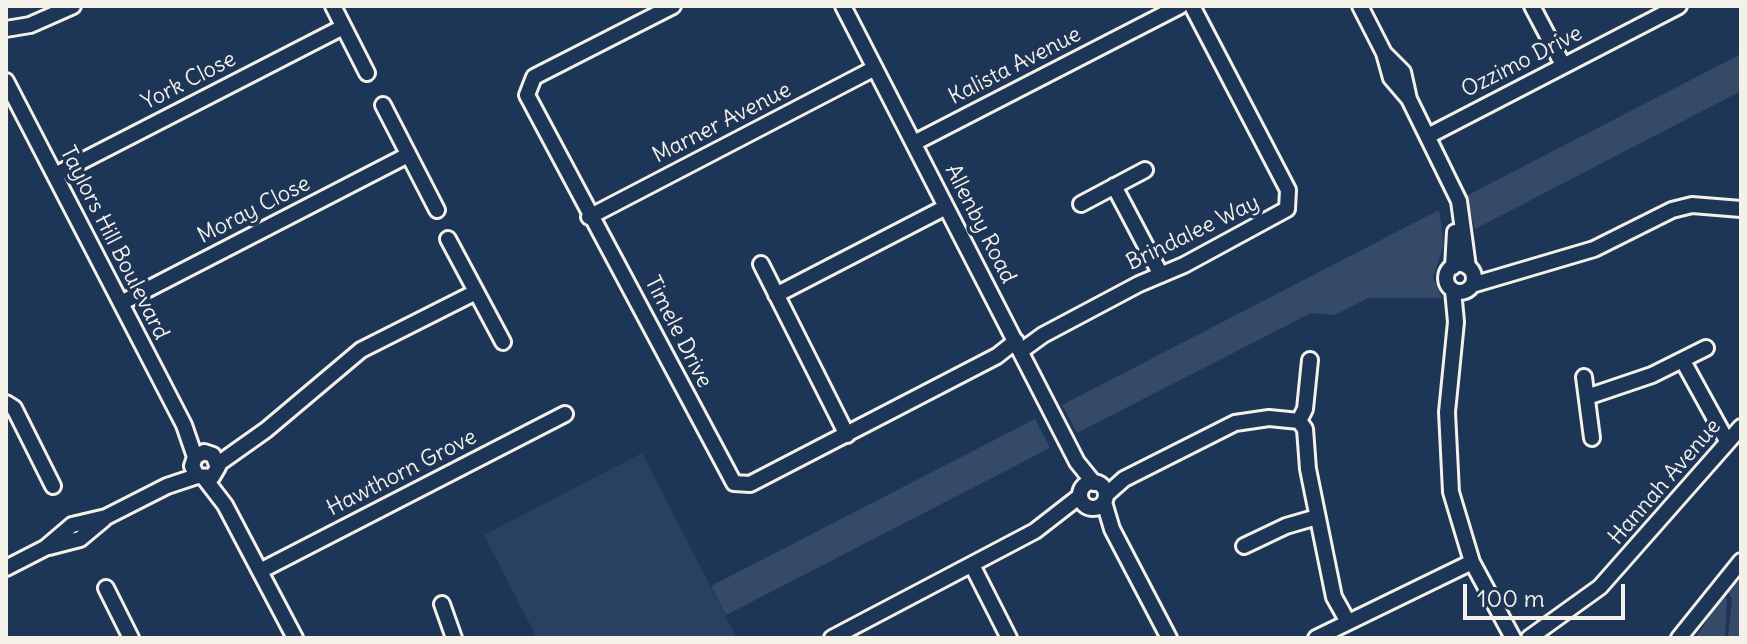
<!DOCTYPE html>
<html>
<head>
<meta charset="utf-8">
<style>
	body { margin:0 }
	#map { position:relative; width:1747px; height:644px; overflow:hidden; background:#1d3557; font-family:Delius,sans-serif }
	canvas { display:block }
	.frame { position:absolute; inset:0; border:8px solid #f4f1e8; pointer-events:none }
	.scale { position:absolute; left:1463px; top:584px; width:162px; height:36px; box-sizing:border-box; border:4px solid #f4f1e8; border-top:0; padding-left:10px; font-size:24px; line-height:28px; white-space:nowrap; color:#f4f1e8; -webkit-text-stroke:6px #1d3557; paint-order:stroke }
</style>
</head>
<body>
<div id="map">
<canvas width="1747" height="644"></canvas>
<div class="frame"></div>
<div class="scale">100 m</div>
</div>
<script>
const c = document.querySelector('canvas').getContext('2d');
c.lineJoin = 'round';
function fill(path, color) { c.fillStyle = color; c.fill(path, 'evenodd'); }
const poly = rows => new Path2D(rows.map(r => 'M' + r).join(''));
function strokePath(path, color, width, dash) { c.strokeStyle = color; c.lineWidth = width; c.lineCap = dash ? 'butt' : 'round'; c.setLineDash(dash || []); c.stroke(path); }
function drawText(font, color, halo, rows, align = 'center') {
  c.font = font + ' Delius,sans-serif'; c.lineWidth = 7; c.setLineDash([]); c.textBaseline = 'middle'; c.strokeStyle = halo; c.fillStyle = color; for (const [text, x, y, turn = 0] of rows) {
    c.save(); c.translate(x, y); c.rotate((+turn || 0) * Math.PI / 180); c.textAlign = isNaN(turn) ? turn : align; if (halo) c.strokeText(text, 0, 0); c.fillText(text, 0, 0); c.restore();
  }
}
const built = poly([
	[642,453,737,638,537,638,484,535]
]);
const green = poly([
	[1741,54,1741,91,1475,229,1466,196],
	[1439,210,1444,244,1433,278,1442,298,1368,298,1335,315,1311,313,1077,433,1062,405],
	[1035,419,1050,448,726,615,711,586],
	[1735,582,1741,582,1741,638,1728,638,1732,599,1728,592],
	[1724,596,1727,599,1725,638,1695,638]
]);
const minor = poly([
	[333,6,367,73],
	[673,6,534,77,527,95,734,483,750,484,997,356,1016,341],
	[843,6,1077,462,1094,483],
	[1360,6,1384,53,1391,78,1409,99,1459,201,1468,267],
	[1532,6,1563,65],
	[6,29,30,25,73,6],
	[1384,53,1403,72,1409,99],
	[6,81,184,425,195,457],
	[383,105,437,210],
	[1428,136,1679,6],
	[914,143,1180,6],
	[55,175,343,27],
	[1114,186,1161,275],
	[1081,204,1145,170],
	[589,217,875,68],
	[448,239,503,342],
	[761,264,847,435],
	'1446 278a14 14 0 1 1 28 0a14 14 0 1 1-28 0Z',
	[1453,267,1455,232],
	[1472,285,1594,249,1672,210,1692,205,1741,209],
	[1453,290,1456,322,1447,412,1451,492,1472,562,1513,638],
	[776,295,946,207],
	[121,303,408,155],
	[1021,351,1043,335,1139,284,1184,265,1287,209,1288,190,1192,6],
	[1310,360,1305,409,1299,421,1305,429,1308,469,1334,597,1348,622],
	[1683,361,1727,441],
	[1584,377,1592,438],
	[1587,397,1652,375,1706,348],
	[6,403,14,408,53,486],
	[218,464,266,430,361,350,476,292],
	[205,479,225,505,295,638],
	'1080 495a13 13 0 1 1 26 0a13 13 0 1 1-26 0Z',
	[1106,495,1124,479,1235,423,1269,418,1299,421],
	[1104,502,1112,529,1169,638],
	[1244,546,1286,526,1317,517],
	[49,547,80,539,104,519],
	[972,565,1009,638],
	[6,568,45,548,72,525,106,517,167,486,197,476,212,477,218,467,213,455,204,452,195,457,192,466,197,476],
	[260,571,565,414],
	[106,588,131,638],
	[442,604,454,638],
	[832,638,1035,531,1080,496],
	[1316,638,1472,562],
	[1529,638,1600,587,1741,427],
	[1679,638,1741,561]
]);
const streetNames = [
	["Ozzimo Drive",1522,62,-27],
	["Kalista Avenue",1015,66,-27],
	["York Close",189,81,-27],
	["Marner Avenue",722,123,-27],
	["Moray Close",254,210,-27],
	["Allenby Road",980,224,63],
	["Brindalee Way",1193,233,-26],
	["Taylors Hill Boulevard",114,243,63],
	["Timele Drive",678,332,63],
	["Hawthorn Grove",402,473,-27],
	["Hannah Avenue",1665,482,-49]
];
fill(built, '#2a4060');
fill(green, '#354a67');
strokePath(minor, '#f4f1e8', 20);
strokePath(minor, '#1d3557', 14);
drawText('22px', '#f4f1e8', '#1d3557', streetNames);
</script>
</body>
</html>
